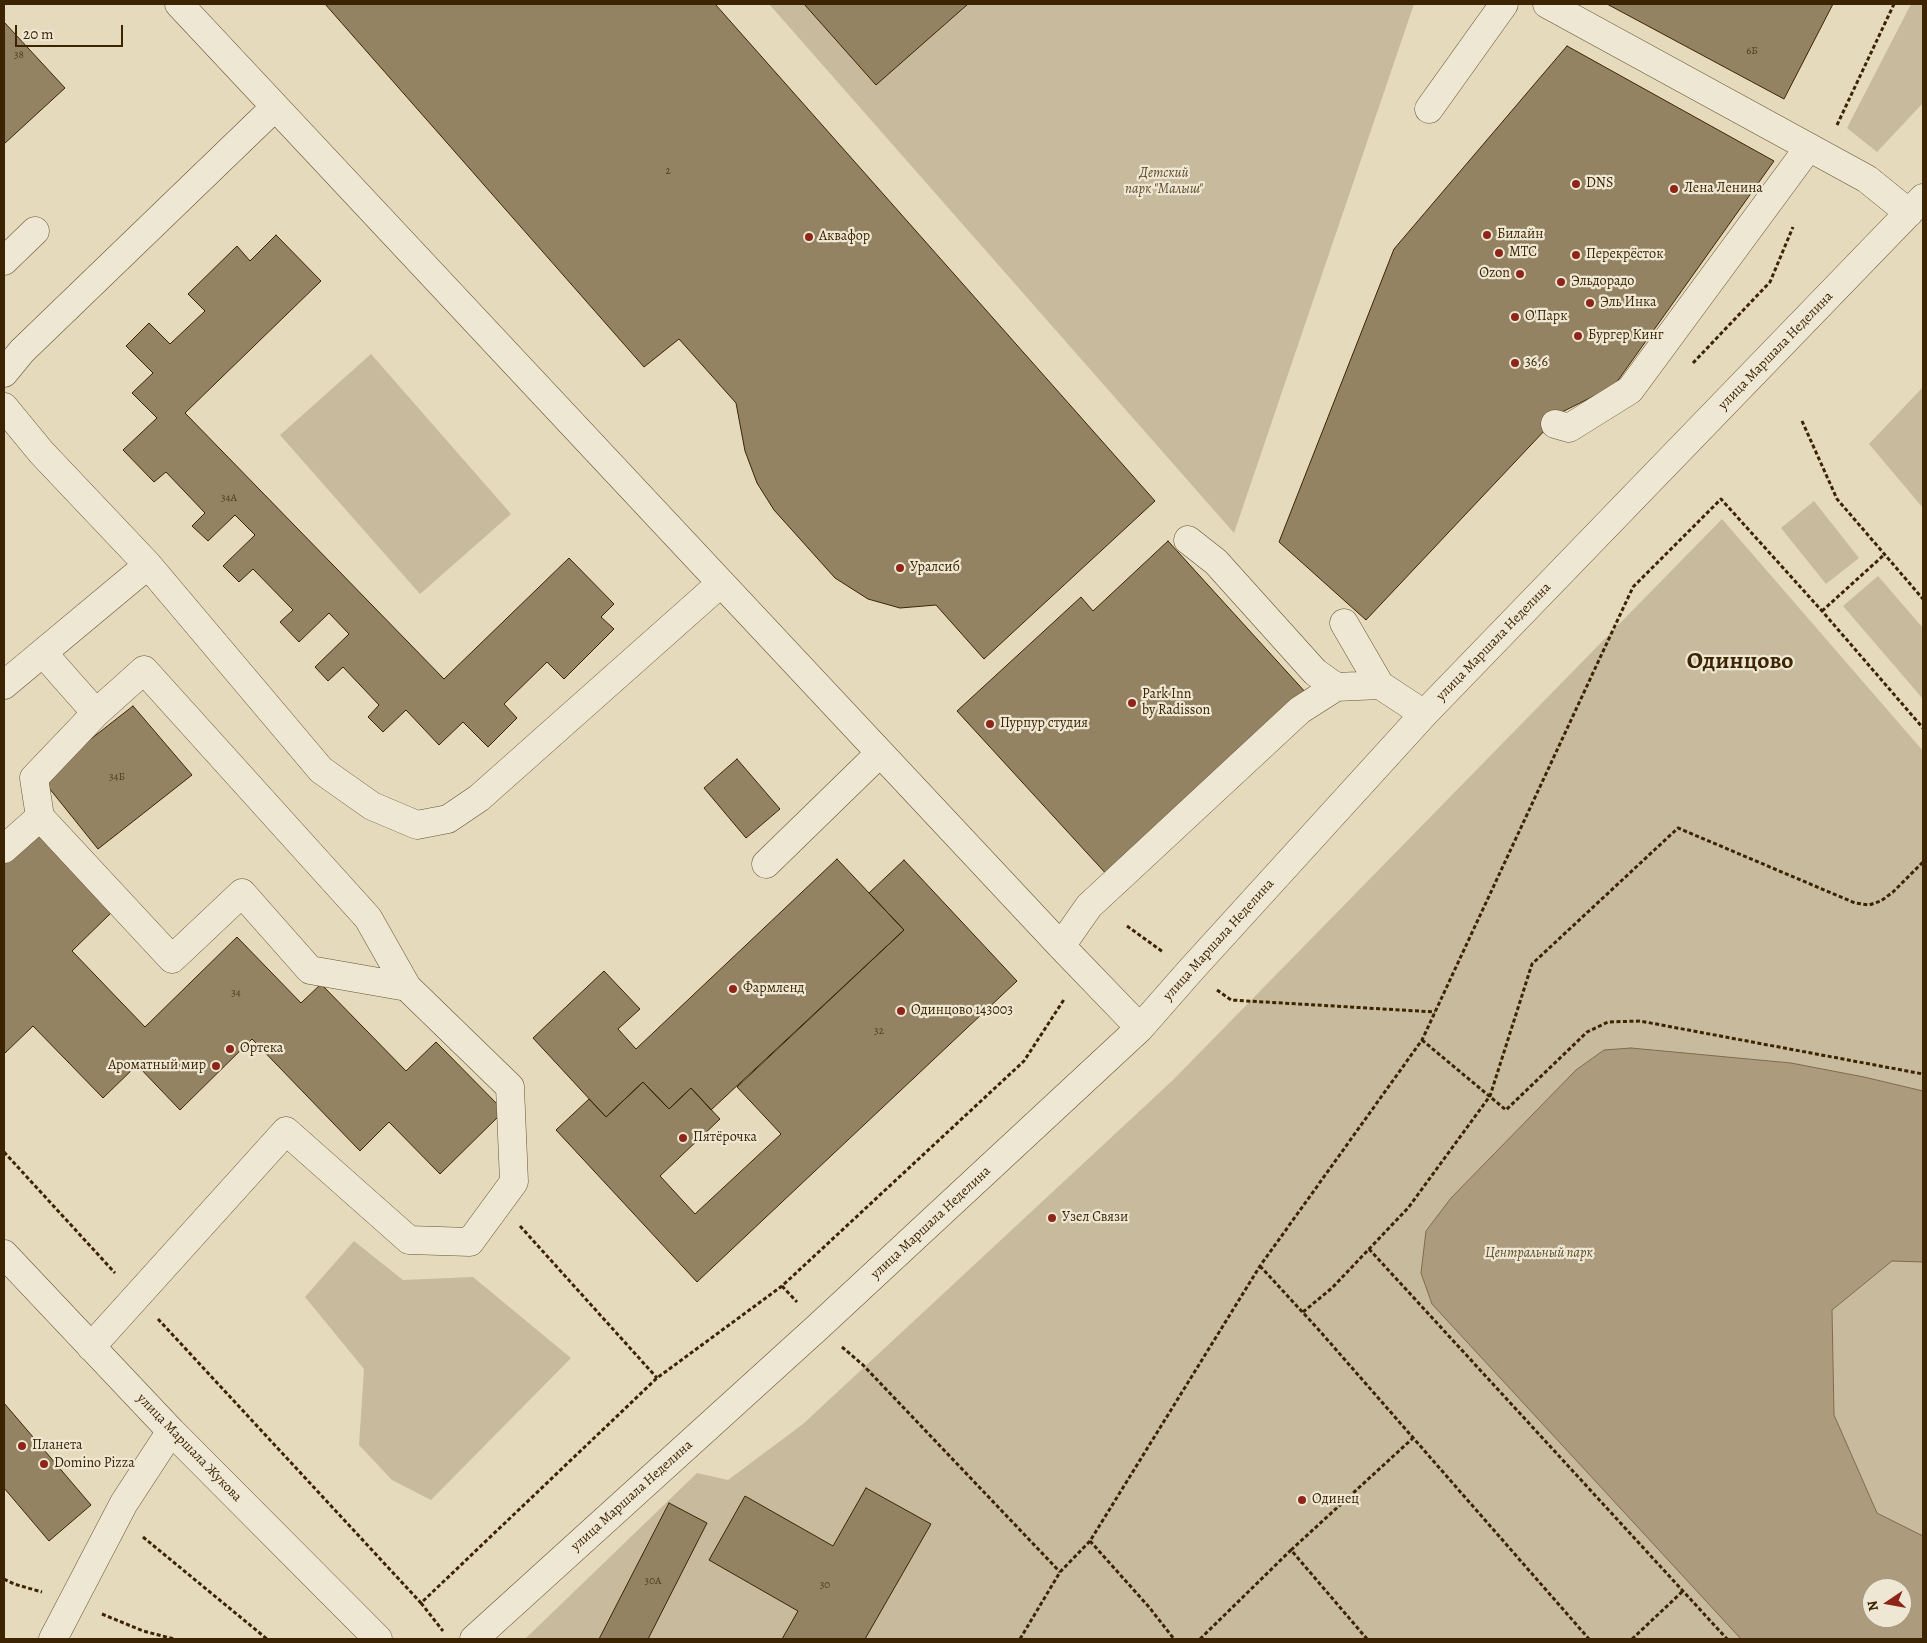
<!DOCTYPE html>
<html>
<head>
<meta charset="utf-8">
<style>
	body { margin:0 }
	#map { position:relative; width:1927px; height:1643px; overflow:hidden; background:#e5dabc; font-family:Alegreya,serif }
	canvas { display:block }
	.frame { position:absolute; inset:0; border:5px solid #3c2403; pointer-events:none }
	.north { position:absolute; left:1862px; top:1578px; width:50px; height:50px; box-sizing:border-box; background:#eee7d3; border:1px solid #a79980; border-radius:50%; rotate:258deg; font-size:14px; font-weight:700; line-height:20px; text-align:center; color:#3c2403 }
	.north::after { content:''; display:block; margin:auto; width:18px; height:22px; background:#8f2418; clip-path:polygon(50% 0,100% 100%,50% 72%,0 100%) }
	.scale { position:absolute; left:15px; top:25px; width:108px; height:22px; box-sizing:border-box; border:2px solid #3c2403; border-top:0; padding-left:6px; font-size:15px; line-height:18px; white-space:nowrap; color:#3c2403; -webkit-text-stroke:4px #eee7d3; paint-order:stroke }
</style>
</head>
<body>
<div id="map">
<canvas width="1927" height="1643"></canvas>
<div class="frame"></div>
<div class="north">N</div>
<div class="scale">20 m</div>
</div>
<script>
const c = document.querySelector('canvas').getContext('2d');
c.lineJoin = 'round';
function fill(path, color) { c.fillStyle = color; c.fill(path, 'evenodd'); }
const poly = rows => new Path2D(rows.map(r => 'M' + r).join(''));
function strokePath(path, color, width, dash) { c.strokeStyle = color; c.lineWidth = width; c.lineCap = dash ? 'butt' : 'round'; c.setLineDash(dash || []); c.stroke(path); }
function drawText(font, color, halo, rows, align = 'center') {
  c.font = font + ' Alegreya,serif'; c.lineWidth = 4.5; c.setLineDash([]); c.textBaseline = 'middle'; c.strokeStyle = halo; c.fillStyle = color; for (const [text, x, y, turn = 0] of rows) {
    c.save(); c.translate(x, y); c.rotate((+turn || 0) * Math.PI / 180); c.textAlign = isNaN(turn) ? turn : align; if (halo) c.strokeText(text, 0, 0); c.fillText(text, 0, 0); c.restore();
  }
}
const green = poly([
	[769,4,1414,4,1234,533],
	[1911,4,1923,4,1923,103,1877,152,1847,128],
	[371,354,511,514,420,594,280,435],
	[1923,387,1923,508,1869,444],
	[1814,501,1859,558,1826,584,1781,528],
	[1722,519,1923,751,1923,1639,525,1639,697,1473,728,1480,803,1424,1173,1080],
	[1872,1588,1902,1588,1902,1618,1872,1618],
	[1878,576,1923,628,1923,699,1843,606],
	[354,1241,403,1280,473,1277,571,1358,431,1500,392,1480,359,1445,364,1369,305,1297]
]);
const water = poly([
	[1631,1048,1791,1063,1864,1077,1923,1091,1923,1262,1892,1261,1832,1310,1834,1415,1877,1513,1923,1536,1923,1639,1741,1639,1432,1304,1421,1273,1426,1231,1451,1198,1576,1070,1604,1050,1631,1048],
	[1872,1588,1902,1588,1902,1618,1872,1618,1872,1588]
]);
const building = poly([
	[325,4,715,4,1155,501,984,659,936,605,900,608,868,599,835,578,774,510,757,483,745,451,736,403,679,339,644,367,325,4],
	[804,4,968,4,876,85,804,4],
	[1607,4,1833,4,1784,99,1607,4],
	[4,22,65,88,4,144,4,22],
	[1567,46,1774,161,1614,386,1562,412,1366,620,1279,542,1394,249,1567,46],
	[276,235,321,281,185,413,444,679,569,558,614,604,601,617,614,629,564,679,547,662,504,704,517,718,488,747,463,722,439,745,406,710,383,732,368,717,379,705,343,667,328,681,315,667,349,634,329,613,299,642,280,622,293,610,253,569,239,582,223,566,255,535,235,515,208,541,192,526,205,513,166,472,154,482,123,450,157,418,132,393,153,373,126,346,149,323,170,344,205,311,188,294,237,246,250,261,276,235],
	[1168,541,1307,694,1109,877,957,711,1081,597,1093,611,1168,541],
	[133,706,192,775,98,849,41,778,133,706],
	[737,759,780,809,746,838,704,788,737,759],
	[34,829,113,911,72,951,145,1027,237,937,301,1003,321,984,406,1071,436,1042,504,1111,440,1174,389,1122,360,1151,252,1039,180,1110,137,1065,103,1098,33,1026,4,1054,4,859,34,829],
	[837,859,904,930,711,1110,691,1088,669,1109,643,1082,606,1117,533,1038,604,971,640,1009,618,1029,636,1049,837,859],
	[904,860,1017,981,697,1282,556,1130,589,1099,606,1117,643,1082,669,1109,691,1088,720,1119,660,1176,695,1214,781,1134,737,1087,904,930,869,893,904,860],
	[4,1403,91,1505,49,1541,4,1488,4,1403],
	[866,1488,931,1524,865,1639,782,1639,798,1611,709,1560,745,1496,833,1546,866,1488],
	[669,1503,707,1523,648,1639,599,1639,669,1503]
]);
const path = poly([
	[1837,125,1894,4],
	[1693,363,1770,282,1793,227],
	[1802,421,1837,499,1923,599],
	[1822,611,1885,554],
	[1127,926,1163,952],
	[1217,990,1231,1000,1435,1012],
	[1422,1040,1506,1110,1587,1032,1608,1022,1640,1021,1923,1074],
	[4,1152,115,1273],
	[520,1226,657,1378],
	[1369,1249,1727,1639],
	[1260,1266,1318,1329,1589,1639],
	[782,1286,797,1302],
	[1303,1312,1332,1288,1408,1208,1490,1096,1532,964,1678,828,1855,903,1869,905,1881,901,1893,892,1923,862],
	[158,1319,421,1603,657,1378,782,1286,1024,1061,1065,998],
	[842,1347,863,1365,1060,1572],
	[143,1537,267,1639],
	[1090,1541,1149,1607,1174,1639],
	[1291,1550,1413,1438],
	[4,1579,14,1584,42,1592],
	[421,1603,443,1631],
	[102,1614,143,1631,174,1639],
	[1020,1639,1060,1572,1090,1541,1260,1266,1422,1040,1633,587,1721,499,1822,611,1923,728],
	[1200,1639,1291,1550,1367,1639],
	[1632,1639,1683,1591]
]);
const minor = poly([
	[179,4,1061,946,1140,1028],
	[1547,4,1867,179,1909,213],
	[1429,109,1504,4],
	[4,261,35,231],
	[4,373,22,351,275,107],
	[4,407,41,452,148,565,4,685],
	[1555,424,1569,428,1630,390,1809,147],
	[1188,540,1216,562,1315,672,1336,687,1380,685],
	[148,565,321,770,372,806,417,825,448,819,479,798,721,583],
	[1344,623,1380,685,1424,714],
	[40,817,172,959,242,893,310,970,407,987],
	[4,849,40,817,34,778,96,713,43,653],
	[766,864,880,753],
	[1061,946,1089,906,1300,710,1336,687],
	[4,1254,171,1431,378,1639],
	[91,1347,286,1131,409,1240,470,1242,514,1182,510,1087,407,987,368,918,144,670,96,713],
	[53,1639,124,1503,171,1431],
	[474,1639,819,1326,1140,1028,1190,971,1424,714,1923,198]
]);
const markers = [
	[1576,184,5,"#8f2418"],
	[1674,189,5,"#8f2418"],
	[1487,235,5,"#8f2418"],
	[809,237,5,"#8f2418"],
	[1499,253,5,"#8f2418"],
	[1576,255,5,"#8f2418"],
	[1520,274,5,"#8f2418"],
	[1561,282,5,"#8f2418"],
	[1590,303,5,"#8f2418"],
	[1515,317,5,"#8f2418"],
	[1578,336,5,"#8f2418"],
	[1515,363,5,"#8f2418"],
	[900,568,5,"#8f2418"],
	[1132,703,5,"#8f2418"],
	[990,724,5,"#8f2418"],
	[733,989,5,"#8f2418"],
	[901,1011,5,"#8f2418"],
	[230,1049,5,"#8f2418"],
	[216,1066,5,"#8f2418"],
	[683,1138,5,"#8f2418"],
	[1052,1218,5,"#8f2418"],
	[22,1446,5,"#8f2418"],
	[44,1464,5,"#8f2418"],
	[1302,1500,5,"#8f2418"]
];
const numberNames = [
	["6Б",1752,51],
	["38",19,55],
	["2",668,171],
	["34А",229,498],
	["34Б",117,777],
	["34",236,993],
	["32",879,1031],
	["30А",653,1581],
	["30",825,1585]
];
const parkNames = [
	["Детский",1164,174],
	["парк \"Малыш\"",1164,190],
	["Центральный парк",1539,1254]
];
const poiNames = [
	["DNS",1586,184],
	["Лена Ленина",1684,189],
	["Билайн",1497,235],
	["Аквафор",819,237],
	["МТС",1509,253],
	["Перекрёсток",1586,255],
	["Ozon",1510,274,"right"],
	["Эльдорадо",1571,282],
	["Эль Инка",1600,303],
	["О'Парк",1525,317],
	["Бургер Кинг",1588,336],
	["36,6",1525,363],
	["Уралсиб",910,568],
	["Park Inn",1142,695],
	["by Radisson",1142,711],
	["Пурпур студия",1000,724],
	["Фармленд",743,989],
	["Одинцово 143003",911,1011],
	["Ортека",240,1049],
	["Ароматный мир",206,1066,"right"],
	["Пятёрочка",693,1138],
	["Узел Связи",1062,1218],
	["Планета",32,1446],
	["Domino Pizza",54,1464],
	["Одинец",1312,1500]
];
const streetNames = [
	["улица Маршала Неделина",1776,351,-46],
	["улица Маршала Неделина",1494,642,-46],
	["улица Маршала Неделина",1219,940,-48],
	["улица Маршала Неделина",931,1223,-43],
	["улица Маршала Жукова",189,1448,46],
	["улица Маршала Неделина",632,1496,-42]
];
const townNames = [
	["Одинцово",1740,662]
];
fill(green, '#c8bb9d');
fill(water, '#ac9c7d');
strokePath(water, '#7f6c4c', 1);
fill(building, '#948363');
strokePath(building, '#3c2403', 1);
strokePath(minor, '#665231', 29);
strokePath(path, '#3c2403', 3, [4, 2.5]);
strokePath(minor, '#eee7d3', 28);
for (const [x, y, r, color] of markers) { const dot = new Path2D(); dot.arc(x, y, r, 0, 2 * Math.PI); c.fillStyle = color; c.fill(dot); strokePath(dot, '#eee7d3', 2); }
drawText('11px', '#523c1b', null, numberNames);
drawText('italic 14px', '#5f4a2a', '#eee7d3', parkNames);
drawText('14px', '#3c2403', '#eee7d3', poiNames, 'left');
drawText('14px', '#3c2403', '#eee7d3', streetNames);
drawText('bold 24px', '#3c2403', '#eee7d3', townNames);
</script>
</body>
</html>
